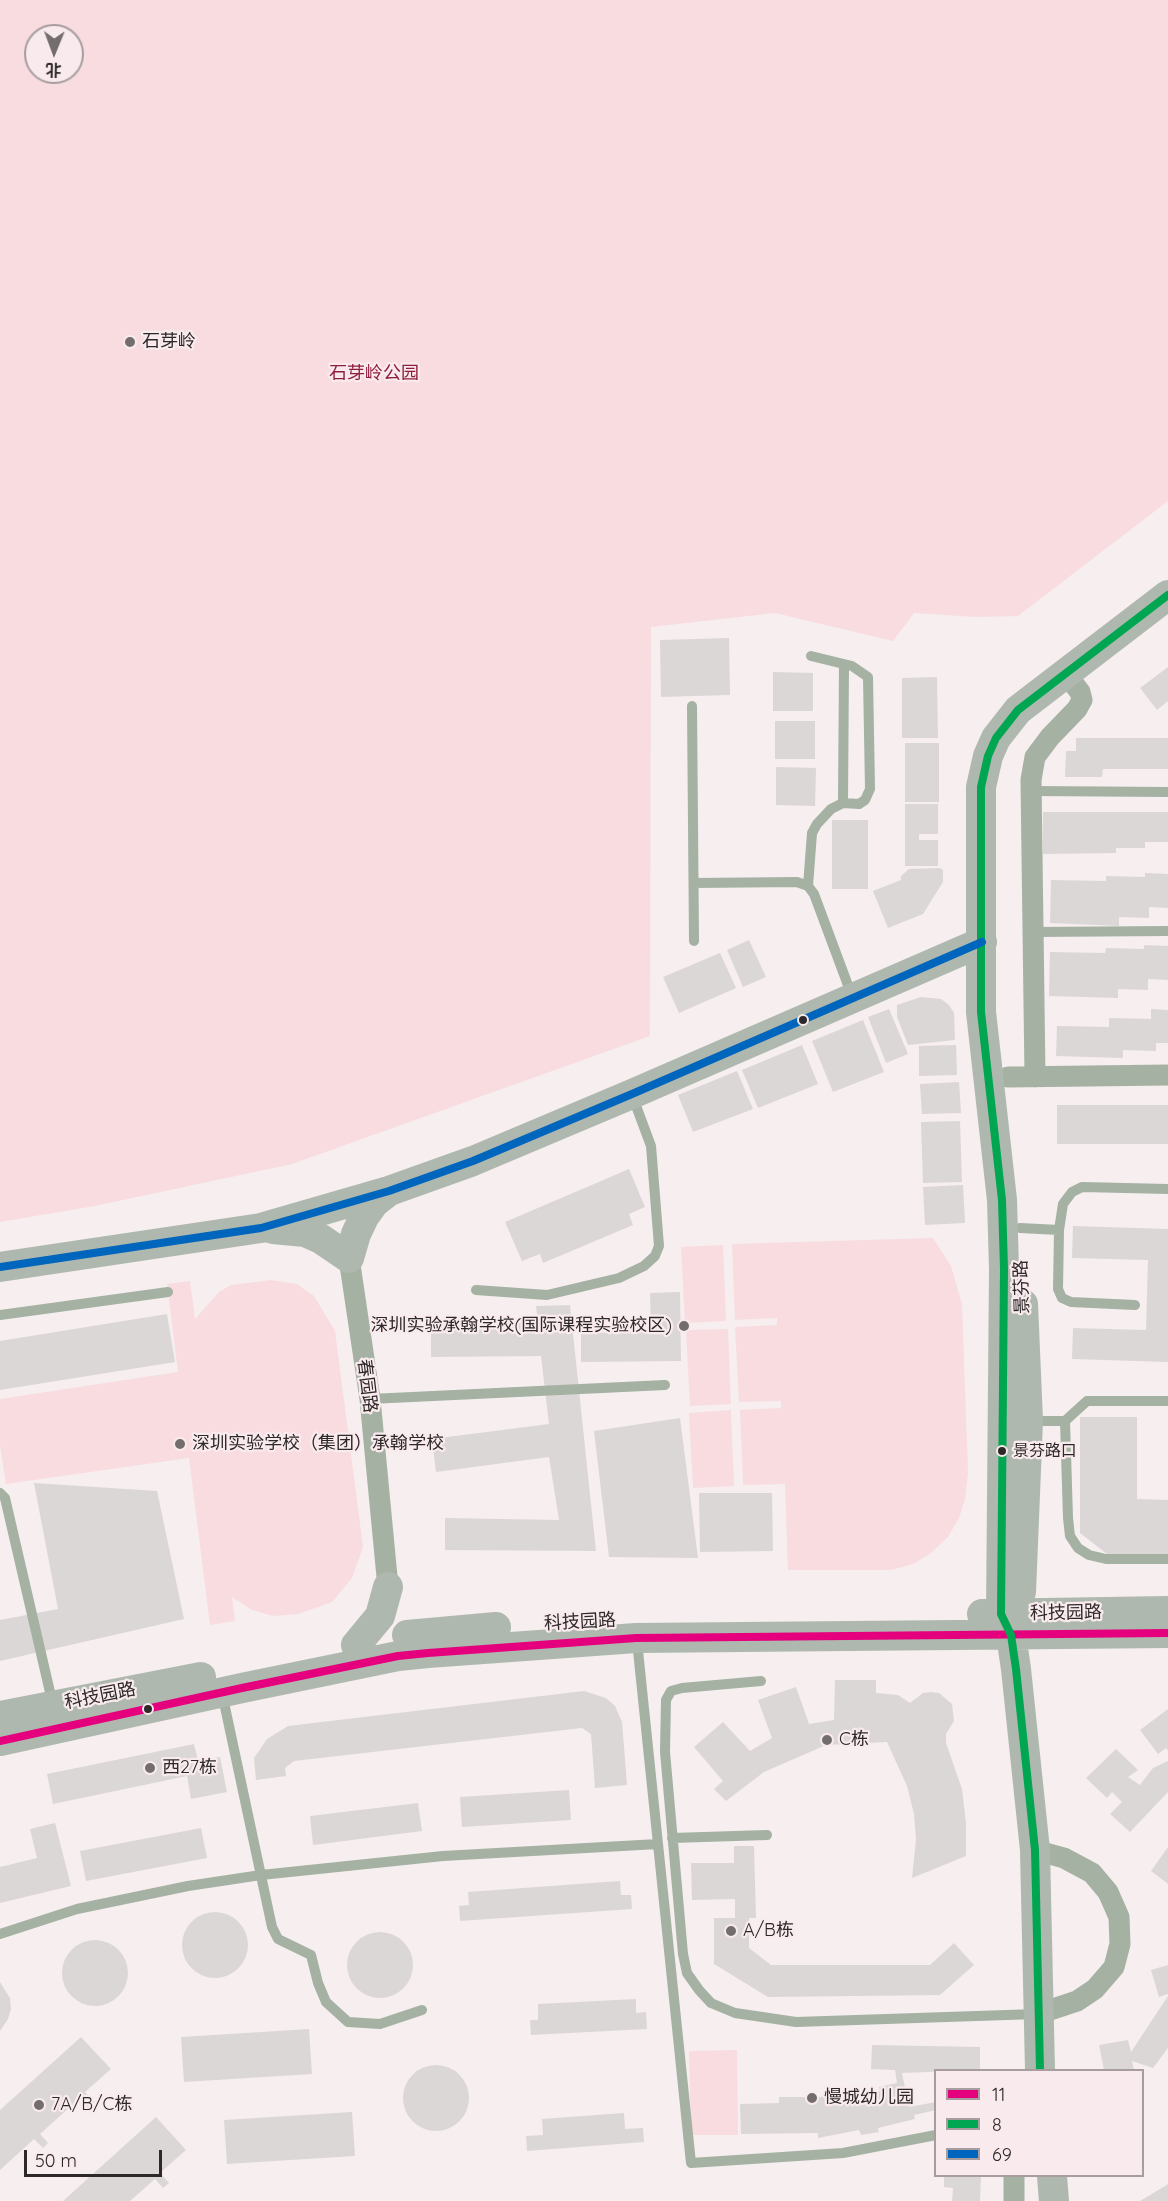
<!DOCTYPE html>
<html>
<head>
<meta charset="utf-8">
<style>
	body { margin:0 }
	#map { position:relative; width:1168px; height:2201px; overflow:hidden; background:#f6eeef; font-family:Quicksand,"Noto Sans SC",sans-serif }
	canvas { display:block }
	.legend { position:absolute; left:934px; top:2069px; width:210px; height:108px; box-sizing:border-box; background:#f9ebed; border:2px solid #a79d9f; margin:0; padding:8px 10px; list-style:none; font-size:18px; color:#2d2829 }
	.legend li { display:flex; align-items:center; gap:12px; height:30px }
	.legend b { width:30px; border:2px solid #a79d9f }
	.north { position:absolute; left:24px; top:24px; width:60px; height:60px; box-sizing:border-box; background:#f9ebed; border:2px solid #a79d9f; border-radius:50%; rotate:181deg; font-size:16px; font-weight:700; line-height:24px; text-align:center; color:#2d2829 }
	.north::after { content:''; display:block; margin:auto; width:21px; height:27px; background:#736d6e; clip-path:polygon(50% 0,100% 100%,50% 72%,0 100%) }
	.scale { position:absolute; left:24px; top:2150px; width:138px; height:27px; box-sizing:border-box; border:3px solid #2d2829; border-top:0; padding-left:8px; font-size:18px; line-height:21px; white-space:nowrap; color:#2d2829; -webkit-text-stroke:4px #f9ebed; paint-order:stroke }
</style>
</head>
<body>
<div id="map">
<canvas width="1168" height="2201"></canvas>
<ul class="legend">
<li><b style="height:8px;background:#e5007d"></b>11</li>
<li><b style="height:8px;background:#00a651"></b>8</li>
<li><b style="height:8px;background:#0065bd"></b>69</li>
</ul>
<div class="north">北</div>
<div class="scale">50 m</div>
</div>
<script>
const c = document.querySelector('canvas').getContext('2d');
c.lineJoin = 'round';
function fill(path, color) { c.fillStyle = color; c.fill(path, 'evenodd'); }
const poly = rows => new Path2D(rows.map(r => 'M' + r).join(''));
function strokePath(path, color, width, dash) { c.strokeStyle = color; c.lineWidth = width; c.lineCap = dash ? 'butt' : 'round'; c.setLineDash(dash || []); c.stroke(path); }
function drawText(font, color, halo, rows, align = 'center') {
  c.font = font + ' Quicksand,"Noto Sans SC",sans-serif'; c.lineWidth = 4.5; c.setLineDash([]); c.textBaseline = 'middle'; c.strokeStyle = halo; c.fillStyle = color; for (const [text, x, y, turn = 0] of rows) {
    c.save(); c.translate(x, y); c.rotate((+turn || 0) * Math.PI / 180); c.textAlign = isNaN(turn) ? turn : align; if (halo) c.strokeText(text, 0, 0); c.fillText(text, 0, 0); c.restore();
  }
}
const green = poly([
	[0,0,1168,0,1168,501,1018,616,976,617,914,613,893,641,775,613,651,627,650,1036,292,1164,95,1206,0,1222],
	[36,36,72,36,72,72,36,72],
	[933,1238,951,1266,962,1304,968,1473,965,1499,959,1518,948,1537,931,1553,913,1564,891,1570,788,1570,785,1484,743,1485,740,1410,781,1408,781,1401,739,1402,735,1327,777,1325,777,1318,735,1320,732,1244],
	[723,1245,726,1321,685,1323,681,1247],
	[271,1280,297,1284,314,1296,335,1331,363,1547,352,1578,332,1602,298,1614,273,1616,252,1610,232,1597,235,1621,210,1625,189,1458,6,1484,0,1445,0,1399,178,1372,167,1284,190,1281,195,1319,219,1292,231,1285],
	[728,1329,731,1404,690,1406,686,1330],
	[731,1410,734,1486,693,1488,689,1413],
	[737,2050,738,2135,691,2135,689,2051]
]);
const building = poly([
	[729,638,730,695,661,697,660,640],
	[1168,667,1168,701,1157,710,1140,688],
	[773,672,813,673,813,711,773,711],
	[937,677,938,738,902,738,902,678],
	[775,721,815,721,815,759,775,759],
	[1076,738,1168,738,1168,769,1103,769,1102,777,1065,777,1066,751,1076,751],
	[905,743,939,743,939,802,905,802],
	[776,767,816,768,815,806,776,805],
	[905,804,938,804,938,834,919,834,919,840,938,840,938,866,905,866],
	[1043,812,1168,812,1168,842,1145,842,1145,848,1116,848,1116,853,1043,854],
	[832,820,868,820,868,889,832,889],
	[940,868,943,870,943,882,923,914,888,928,873,891,901,880,901,876,909,869],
	[1145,873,1168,874,1168,908,1149,907,1149,918,1119,917,1119,926,1050,923,1051,880,1106,881,1106,876,1145,877],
	[749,940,766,977,743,987,727,950],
	[1144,945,1168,946,1168,980,1148,979,1148,990,1118,989,1118,998,1049,996,1050,952,1105,953,1106,948,1144,949],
	[720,953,736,988,679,1013,663,977],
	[921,997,941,999,949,1005,954,1013,955,1040,908,1045,897,1017,897,1005],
	[889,1009,908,1054,886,1063,868,1017],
	[1151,1009,1168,1010,1168,1043,1156,1043,1156,1051,1123,1050,1123,1058,1056,1056,1057,1026,1109,1027,1109,1018,1151,1019],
	[863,1020,884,1072,833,1092,812,1041],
	[802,1045,818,1084,758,1108,742,1070],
	[956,1045,957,1075,919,1076,919,1046],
	[737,1071,753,1109,693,1132,678,1095],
	[959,1082,961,1113,922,1114,920,1084],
	[1057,1105,1168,1105,1168,1144,1057,1144],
	[960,1121,962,1182,923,1183,921,1122],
	[629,1169,645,1207,629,1214,633,1225,543,1263,540,1254,522,1261,505,1222],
	[963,1185,965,1223,925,1225,923,1187],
	[1073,1226,1168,1229,1168,1362,1072,1359,1073,1328,1146,1330,1148,1260,1072,1258],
	[680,1292,681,1361,581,1362,581,1333,651,1332,650,1293],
	[570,1305,596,1551,445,1550,445,1518,559,1520,549,1457,436,1472,432,1439,549,1424,541,1356,431,1357,431,1322,538,1323,536,1306],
	[167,1314,175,1362,0,1390,0,1341],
	[1080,1417,1137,1417,1137,1499,1168,1500,1168,1554,1107,1554,1080,1533],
	[680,1418,698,1558,609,1557,594,1431],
	[34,1483,157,1491,184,1619,0,1661,0,1620,58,1609],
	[699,1493,772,1493,773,1551,700,1552],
	[835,1680,876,1680,876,1693,898,1695,910,1703,923,1693,931,1692,939,1693,952,1704,954,1721,946,1734,946,1743,962,1789,966,1823,966,1856,912,1878,916,1840,914,1814,907,1786,887,1742,826,1745,764,1772,726,1801,714,1789,723,1781,694,1747,723,1722,750,1751,772,1738,758,1700,796,1687,809,1724,834,1720],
	[584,1691,606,1698,615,1706,622,1722,627,1785,595,1788,591,1734,582,1728,294,1761,285,1768,286,1776,256,1780,254,1758,267,1739,288,1726],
	[1168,1709,1168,1751,1166,1748,1158,1754,1140,1730],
	[194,1744,198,1761,220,1757,227,1792,191,1799,187,1776,53,1804,47,1774],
	[1116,1749,1138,1770,1128,1777,1140,1785,1153,1768,1168,1761,1168,1792,1130,1832,1110,1814,1122,1802,1112,1792,1107,1798,1086,1778],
	[569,1790,571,1820,462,1827,460,1797],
	[418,1803,422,1831,313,1845,310,1816],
	[55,1823,71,1886,0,1903,0,1867,37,1858,30,1829],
	[201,1828,207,1858,86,1881,80,1851],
	[734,1846,754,1846,756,1918,749,1918,749,1948,771,1965,930,1965,954,1943,974,1965,940,1995,768,1997,714,1964,714,1918,735,1918,735,1899,692,1900,691,1863,734,1863],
	[1168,1847,1168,1884,1151,1871],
	[620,1881,621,1895,631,1895,632,1909,460,1921,459,1906,469,1905,468,1892],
	'182 1945a33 33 0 1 1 66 0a33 33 0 1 1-66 0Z',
	'347 1965a33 33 0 1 1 66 0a33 33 0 1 1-66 0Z',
	'62 1973a33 33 0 1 1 66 0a33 33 0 1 1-66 0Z',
	[1168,1965,1168,1994,1159,1997,1151,1970],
	[0,1982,10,1998,11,2009,8,2019,0,2031],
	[1168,1996,1168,2048,1153,2068,1132,2061,1134,2070,1104,2070,1099,2045,1128,2040,1131,2052],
	[636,1999,636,2013,646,2012,647,2029,531,2035,530,2020,538,2020,538,2004],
	[309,2029,312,2074,184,2082,181,2037],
	[81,2037,111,2069,85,2092,95,2102,88,2108,80,2098,40,2134,48,2143,43,2148,34,2139,0,2170,0,2110],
	[872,2045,980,2047,980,2070,902,2073,909,2107,936,2102,936,2110,914,2115,915,2119,878,2128,879,2132,861,2135,859,2130,818,2138,818,2133,741,2134,740,2104,779,2103,779,2097,820,2097,860,2089,862,2096,880,2091,879,2087,897,2083,895,2070,871,2069],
	'403 2098a33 33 0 1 1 66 0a33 33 0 1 1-66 0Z',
	[352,2112,355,2156,227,2164,224,2120],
	[624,2113,625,2129,643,2128,644,2142,527,2151,526,2136,543,2135,542,2119],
	[156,2117,186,2150,160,2173,169,2183,163,2188,155,2179,130,2201,63,2201],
	[944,2176,981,2176,980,2201,952,2201,953,2188,944,2187],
	[1168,2184,1168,2201,1140,2201,1160,2189]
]);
const lane = poly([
	[692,706,694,941],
	[1031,791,1168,792],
	[843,803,844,664],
	[694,883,797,882,808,886,814,894,852,996],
	[808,886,812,833,817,824,831,809,843,803,859,804,865,800,870,789,868,677,852,666,811,656],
	[1034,932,1168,931],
	[1020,1228,1059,1230],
	[476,1290,547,1295,619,1278,644,1266,655,1256,659,1246,651,1146,632,1095],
	[1135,1305,1071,1302,1062,1298,1058,1289,1059,1230,1063,1204,1072,1192,1082,1187,1168,1189],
	[0,1315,168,1292],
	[370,1399,665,1385],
	[1168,1401,1087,1401,1065,1421,1068,1518,1070,1536,1078,1548,1089,1555,1106,1559,1168,1559],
	[1031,1421,1065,1421],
	[0,1493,5,1498,53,1705],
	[637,1641,691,2163,843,2153,936,2135],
	[761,1681,682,1688,671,1691,666,1700,665,1752,683,1954,687,1973,699,1990,711,2003,735,2013,796,2022,1037,2014],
	[222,1693,272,1927,278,1939,311,1955,318,1983,326,2002,348,2022,380,2024,422,2010],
	[672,1838,767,1835],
	[0,1934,77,1909,188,1886,261,1875,443,1856,658,1844]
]);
const street = poly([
	[1008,1077,1168,1075],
	[1035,1077,1031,780,1035,757,1050,737,1077,709,1082,700,1080,692,1066,674],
	[349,1258,370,1399,388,1587],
	[1035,1850,1064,1858,1092,1873,1108,1892,1119,1917,1120,1944,1114,1967,1095,1989,1077,2001,1038,2014],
	[1014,2201,1014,2176]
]);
const secondary = poly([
	[273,1229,305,1232,321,1239,349,1258,356,1234,364,1217,374,1203,388,1192],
	[0,1267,261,1228,389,1191,473,1161,632,1094,982,942],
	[1021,1592,1028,1421,1023,1304],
	[982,1614,1168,1611],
	[407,1635,496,1627],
	[356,1645,380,1616,388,1587],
	[0,1716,201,1677],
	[0,1741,242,1688,398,1656,428,1653,636,1638,1168,1633],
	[1040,2070,1035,1850,1016,1669,1011,1635,1001,1614,1004,1269,1002,1200,981,1012,981,787,988,756,996,738,1018,710,1168,595],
	[1052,2176,1054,2201]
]);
const bus1 = poly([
	[0,1741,242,1688,398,1656,428,1653,636,1638,1168,1633]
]);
const bus2 = poly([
	[1040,2070,1035,1850,1016,1669,1011,1635,1001,1614,1004,1269,1002,1200,981,1012,981,787,988,756,996,738,1018,710,1168,595]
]);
const bus3 = poly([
	[0,1267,261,1228,389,1191,473,1161,632,1094,982,942]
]);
const markers = [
	[130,342,6,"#736d6e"],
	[803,1020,5,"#2d2829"],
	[684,1326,6,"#736d6e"],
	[180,1444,6,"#736d6e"],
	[1002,1451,5,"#2d2829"],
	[148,1709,5,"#2d2829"],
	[827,1740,6,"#736d6e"],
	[150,1768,6,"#736d6e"],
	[731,1931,6,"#736d6e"],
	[812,2098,6,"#736d6e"],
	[39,2105,6,"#736d6e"]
];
const busNames = [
	["景芬路口",1013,1451]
];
const poiNames = [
	["石芽岭",142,342],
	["深圳实验承翰学校(国际课程实验校区)",672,1326,"right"],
	["深圳实验学校（集团）承翰学校",192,1444],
	["C栋",839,1740],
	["西27栋",162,1768],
	["A/B栋",743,1931],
	["慢城幼儿园",824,2098],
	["7A/B/C栋",51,2105]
];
const parkNames = [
	["石芽岭公园",374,374]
];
const streetNames = [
	["景芬路",1022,1287,-92],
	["春园路",367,1386,83],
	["科技园路",1066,1613,-1],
	["科技园路",580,1622,-3],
	["科技园路",100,1696,-11]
];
fill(green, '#f8dce0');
fill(building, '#dcd7d7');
strokePath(lane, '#a4b1a3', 10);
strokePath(street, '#a4b1a3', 21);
strokePath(secondary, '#afb8ae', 30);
strokePath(bus1, '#e5007d', 8);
strokePath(bus2, '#00a651', 8);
strokePath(bus3, '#0065bd', 8);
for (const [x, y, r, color] of markers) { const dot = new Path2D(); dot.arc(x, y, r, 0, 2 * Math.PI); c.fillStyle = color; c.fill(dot); strokePath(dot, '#f9ebed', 2); }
drawText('16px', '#2d2829', '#f9ebed', busNames, 'left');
drawText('18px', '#2d2829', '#f9ebed', poiNames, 'left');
drawText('18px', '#901d3f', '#f9ebed', parkNames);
drawText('18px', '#2d2829', '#f9ebed', streetNames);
</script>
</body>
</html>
